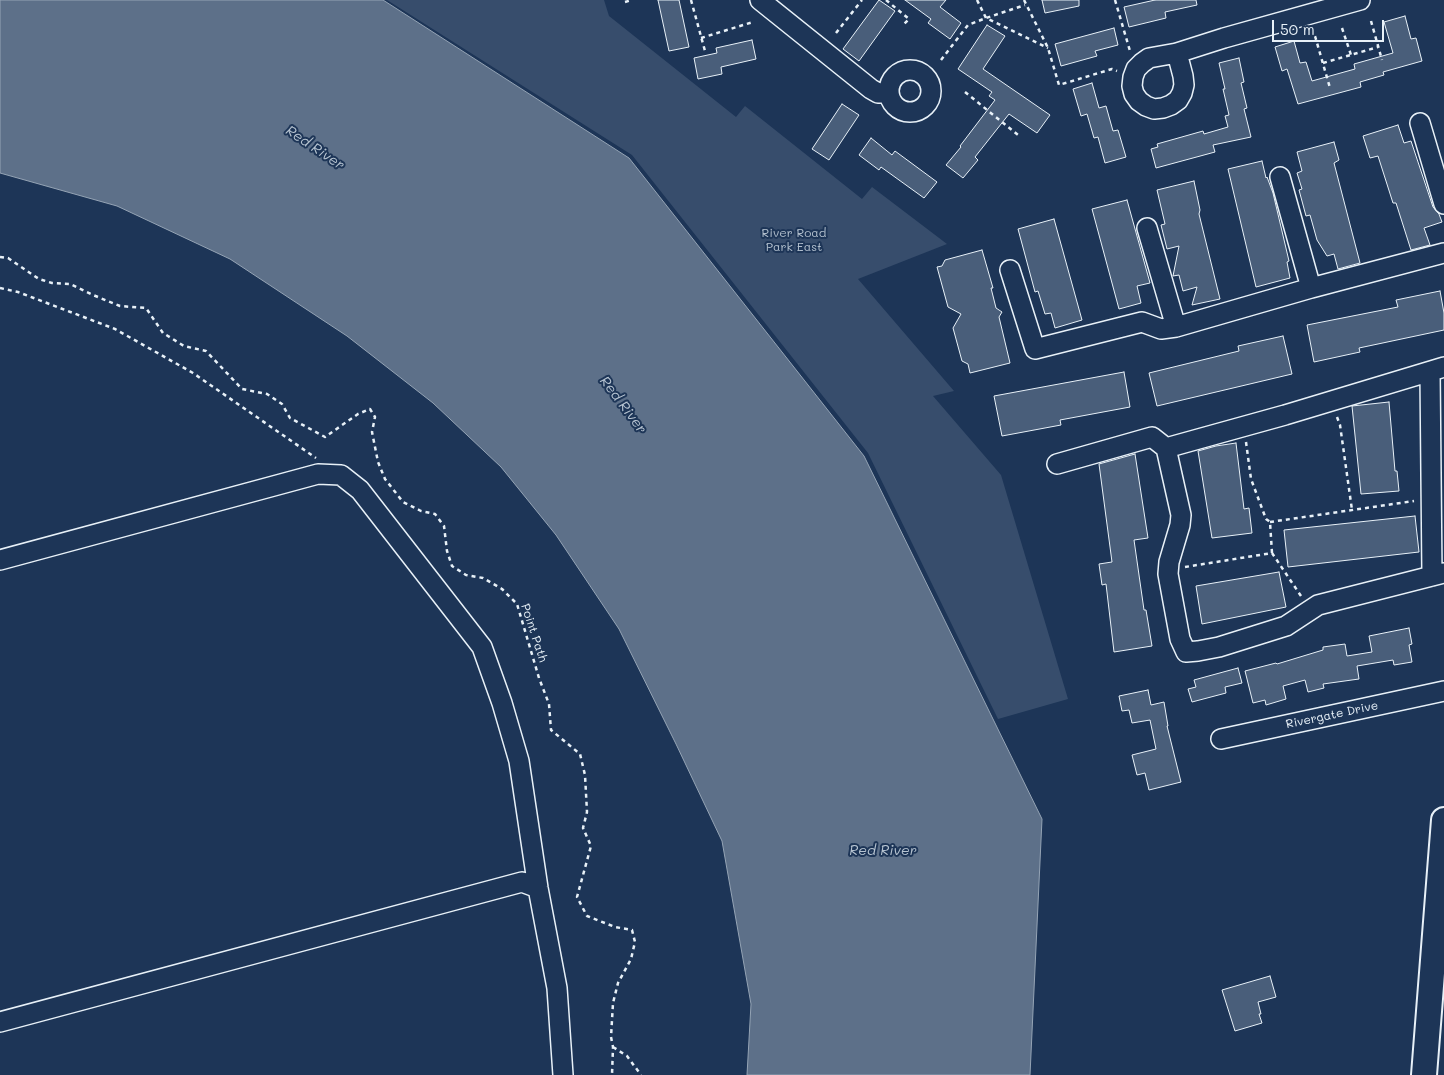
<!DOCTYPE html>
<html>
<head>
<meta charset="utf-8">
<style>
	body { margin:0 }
	#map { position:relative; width:1444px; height:1075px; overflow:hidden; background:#1d3557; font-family:Mali,sans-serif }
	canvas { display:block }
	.scale { position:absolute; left:1272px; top:20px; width:112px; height:22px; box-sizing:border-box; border:2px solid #e8f1f8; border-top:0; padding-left:6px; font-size:15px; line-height:18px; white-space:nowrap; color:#e8f1f8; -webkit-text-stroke:4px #1d3557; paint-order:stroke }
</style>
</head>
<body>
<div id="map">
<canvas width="1444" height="1075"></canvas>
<div class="scale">50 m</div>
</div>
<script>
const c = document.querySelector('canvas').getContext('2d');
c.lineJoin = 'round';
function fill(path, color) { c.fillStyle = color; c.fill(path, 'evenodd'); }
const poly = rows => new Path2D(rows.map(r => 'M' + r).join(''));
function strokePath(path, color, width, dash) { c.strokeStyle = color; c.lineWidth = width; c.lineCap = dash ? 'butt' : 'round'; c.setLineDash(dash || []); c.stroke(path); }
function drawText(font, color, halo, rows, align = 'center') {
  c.font = font + ' Mali,sans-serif'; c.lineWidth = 4; c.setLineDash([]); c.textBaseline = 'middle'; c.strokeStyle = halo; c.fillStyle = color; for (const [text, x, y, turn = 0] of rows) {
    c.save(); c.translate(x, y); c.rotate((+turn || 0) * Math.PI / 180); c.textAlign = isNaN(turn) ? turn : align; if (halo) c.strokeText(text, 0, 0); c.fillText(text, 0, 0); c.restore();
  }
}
const green = poly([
	[387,0,604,0,609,16,736,117,745,106,862,199,872,187,947,244,858,279,954,391,933,396,1001,475,1068,699,998,719,868,453,632,155]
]);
const water = poly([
	[0,0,383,0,629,158,864,456,1042,819,1030,1075,747,1075,751,1004,722,841,676,744,619,629,556,535,501,467,433,403,347,336,230,259,117,206,0,173,0,0]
]);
const building = poly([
	[658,0,679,0,689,47,669,51,658,0],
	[879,0,895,11,859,61,843,49,879,0],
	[905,0,946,0,940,7,961,23,950,39,928,23,931,19,905,0],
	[1042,0,1079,0,1079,6,1045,13,1042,0],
	[1155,0,1196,0,1197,5,1165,12,1166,18,1129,27,1124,7,1155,0],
	[1405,16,1411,39,1416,38,1422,61,1383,72,1384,75,1360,82,1361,87,1298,104,1287,69,1282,71,1275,47,1294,41,1300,63,1306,62,1312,81,1355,69,1354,64,1393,53,1384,22,1405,16],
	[987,25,1005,36,983,69,1050,115,1037,133,1009,114,975,157,978,160,963,178,946,165,961,147,960,146,995,100,989,96,992,92,958,69,987,25],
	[1114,28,1118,45,1095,51,1097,56,1061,66,1055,44,1114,28],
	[752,40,756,59,721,67,722,74,698,79,694,58,717,53,716,48,752,40],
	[1239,58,1244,82,1241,83,1247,108,1244,109,1251,137,1213,145,1215,152,1156,168,1151,149,1158,147,1157,144,1203,131,1204,134,1228,127,1225,116,1229,115,1223,89,1225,89,1219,63,1239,58],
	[1092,83,1099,108,1106,106,1113,131,1118,130,1126,157,1105,163,1098,137,1094,138,1087,114,1081,116,1073,89,1092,83],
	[842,104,859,115,829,160,812,149,842,104],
	[1398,125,1404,143,1411,141,1433,207,1439,214,1442,222,1424,228,1430,245,1411,250,1396,203,1393,203,1378,156,1370,158,1363,136,1398,125],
	[871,138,892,155,895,151,937,182,924,198,881,167,879,170,859,155,871,138],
	[1334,142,1339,160,1334,163,1360,263,1338,269,1334,254,1327,256,1317,240,1310,215,1306,216,1299,190,1302,189,1297,173,1302,171,1297,152,1334,142],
	[1262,161,1266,178,1267,177,1273,193,1289,261,1287,262,1290,278,1256,287,1228,169,1262,161],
	[1194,181,1200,210,1199,214,1220,299,1192,305,1197,287,1183,291,1179,275,1173,276,1179,246,1167,249,1161,225,1165,224,1157,190,1194,181],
	[1127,200,1150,283,1137,286,1141,303,1119,309,1092,209,1127,200],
	[1054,219,1082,320,1055,328,1051,313,1045,314,1038,291,1035,292,1018,229,1054,219],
	[982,250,993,288,991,288,996,308,1002,312,999,317,1010,363,970,373,968,364,962,361,953,328,961,314,948,307,937,267,942,266,945,260,982,250],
	[1440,291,1444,313,1444,330,1359,348,1360,352,1314,362,1307,325,1398,307,1396,300,1440,291],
	[1283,336,1292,374,1157,406,1149,373,1239,351,1238,346,1283,336],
	[1124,372,1130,407,1060,420,1061,425,1002,436,994,396,1124,372],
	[1389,402,1395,471,1397,471,1399,491,1361,494,1352,406,1389,402],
	[1236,443,1244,509,1249,508,1252,533,1212,538,1198,451,1216,446,1236,443],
	[1135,454,1148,538,1134,540,1144,610,1146,610,1152,646,1114,652,1106,584,1102,585,1099,564,1112,562,1099,464,1135,454],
	[1415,516,1419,552,1288,567,1284,530,1415,516],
	[1279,572,1286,607,1202,624,1196,586,1279,572],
	[1409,628,1412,644,1409,645,1412,662,1394,665,1393,660,1357,666,1359,679,1323,684,1324,688,1308,692,1305,680,1283,686,1286,699,1266,705,1265,700,1253,703,1245,671,1276,663,1277,664,1323,650,1323,647,1345,644,1347,656,1372,652,1369,636,1409,628],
	[1238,668,1242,683,1225,687,1226,693,1192,702,1188,689,1196,687,1194,680,1238,668],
	[1148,690,1151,705,1164,702,1168,726,1167,726,1181,782,1149,790,1145,773,1137,775,1132,755,1156,749,1150,720,1132,723,1129,710,1122,711,1119,696,1148,690],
	[1270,976,1276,997,1258,1002,1261,1014,1259,1014,1262,1023,1235,1031,1222,990,1270,976]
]);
const path = poly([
	[691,0,705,51],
	[886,0,909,19,902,26],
	[977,0,986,18,1048,48],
	[1024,0,1048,48,1059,85,1112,69,1117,71],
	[1115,0,1130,51],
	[625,2,632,0],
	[1371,21,1382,60],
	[1342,28,1351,55],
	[836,33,862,0],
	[1315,36,1330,88],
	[701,38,753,22],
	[941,60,968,25,986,18,1025,5],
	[1323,63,1378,47],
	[965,92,1018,135],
	[0,257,8,258,39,279,52,283,70,284,93,295,120,306,146,308,163,333,184,346,206,351,242,389,267,394,282,404,290,418,325,437,358,414,370,409,375,417,372,432,378,462,385,479,403,502,421,511,435,514,444,526,447,551,452,566,466,575,483,578,502,589,517,604,539,678,549,704,551,730,580,754,585,775,587,812,583,828,591,846,577,897,587,916,615,927,632,930,635,942,631,959,618,983,613,1003,611,1037,613,1047,612,1075],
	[0,288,18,292,115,329,193,373,316,458],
	[1337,417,1340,425,1352,510],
	[1246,442,1251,479,1266,519,1270,522,1272,553],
	[1270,522,1414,501],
	[1185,567,1272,553,1301,596],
	[613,1047,627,1056,641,1075]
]);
const minor = poly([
	[760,0,871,89,878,93,889,92],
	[1177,53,1183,76,1184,85,1182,93,1178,100,1171,105,1163,108,1154,109,1146,106,1139,101,1134,94,1132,86,1133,77,1136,69,1142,63,1149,58,1177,53,1224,38,1360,0],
	'889 91a21 21 0 1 1 42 0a21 21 0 1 1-42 0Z',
	[1420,123,1444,204],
	[1280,177,1311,288],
	[1147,228,1176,327],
	[1010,270,1035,349,1142,322,1161,329,1176,327,1311,288,1444,253],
	[1430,372,1432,576],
	[1166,448,1181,515,1180,525,1169,562,1168,574,1180,639,1186,652,1198,651,1219,647,1286,626,1318,605,1444,573],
	[1057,464,1152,437,1166,448,1285,415,1444,367],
	[0,560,318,474,341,475,360,490,482,647,502,703,519,761,538,888,557,988,563,1075],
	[1221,739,1444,691],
	[0,1022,522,882,538,888]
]);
const major = poly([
	[1424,1075,1444,820]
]);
const parkNames = [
	["River Road",794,233],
	["Park East",794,247]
];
const streetNames = [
	["Point Path",534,633,72],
	["Rivergate Drive",1332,715,-12]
];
const waterNames = [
	["Red River",315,148,34],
	["Red River",623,405,53],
	["Red River",883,851]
];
fill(green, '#374d6c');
fill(water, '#5d7089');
strokePath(water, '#95a4b5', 1);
fill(building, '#495e7a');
strokePath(building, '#e8f1f8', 1);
strokePath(minor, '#e8f1f8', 22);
strokePath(major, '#e8f1f8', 28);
strokePath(path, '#e8f1f8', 2.5, [4, 4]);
strokePath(minor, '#1d3557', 19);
strokePath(major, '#1d3557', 24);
drawText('12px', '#b3c0ce', '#1d3557', parkNames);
drawText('12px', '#e8f1f8', '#1d3557', streetNames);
drawText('italic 14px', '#b7c4d1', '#1d3557', waterNames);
</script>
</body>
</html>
